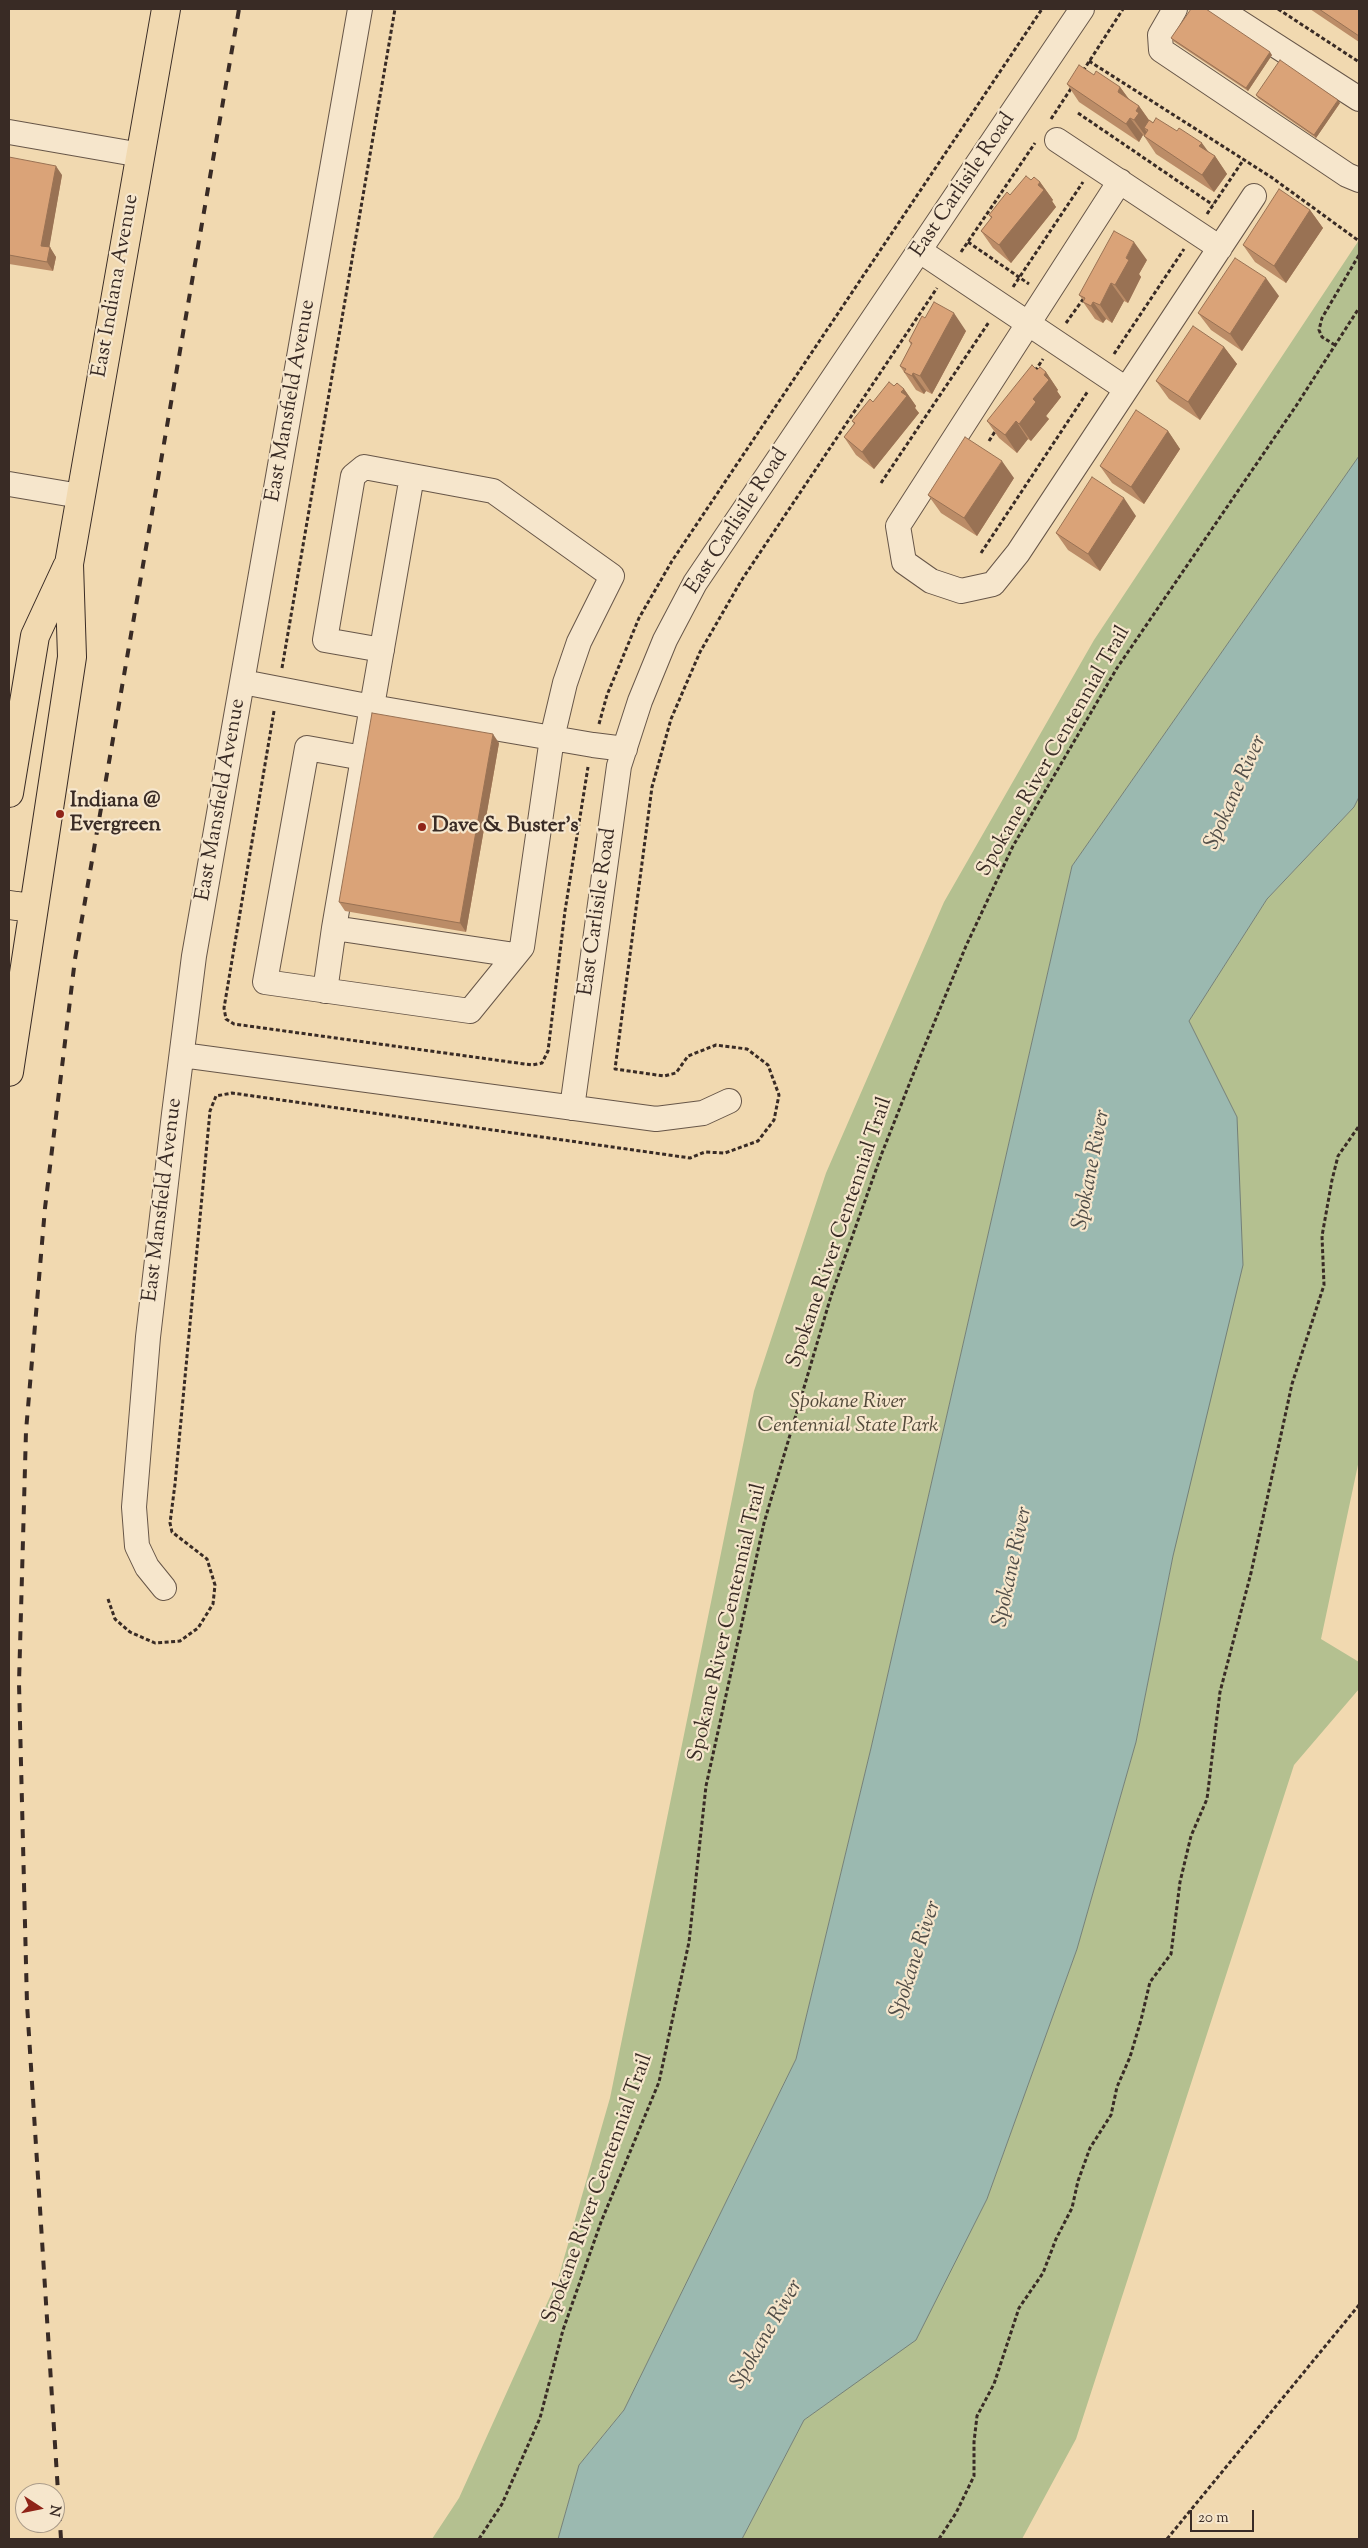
<!DOCTYPE html>
<html>
<head>
<meta charset="utf-8">
<style>
	body { margin:0 }
	#map { position:relative; width:1368px; height:2548px; overflow:hidden; background:#f1d9b0; font-family:"Sorts Mill Goudy",serif }
	canvas { display:block }
	.frame { position:absolute; inset:0; border:10px solid #392b25; pointer-events:none }
	.north { position:absolute; left:15px; top:2483px; width:50px; height:50px; box-sizing:border-box; background:#f6e6cc; border:1px solid #aa9b89; border-radius:50%; rotate:101deg; font-size:14px; font-weight:700; line-height:20px; text-align:center; color:#392b25 }
	.north::after { content:''; display:block; margin:auto; width:18px; height:22px; background:#8f2418; clip-path:polygon(50% 0,100% 100%,50% 72%,0 100%) }
	.scale { position:absolute; left:1190px; top:2510px; width:64px; height:22px; box-sizing:border-box; border:2px solid #392b25; border-top:0; padding-left:6px; font-size:15px; line-height:18px; white-space:nowrap; color:#392b25; -webkit-text-stroke:4px #f6e6cc; paint-order:stroke }
</style>
</head>
<body>
<div id="map">
<canvas width="1368" height="2548"></canvas>
<div class="frame"></div>
<div class="north">N</div>
<div class="scale">20 m</div>
</div>
<script>
const c = document.querySelector('canvas').getContext('2d');
c.lineJoin = 'round';
function fill(path, color) { c.fillStyle = color; c.fill(path, 'evenodd'); }
const poly = rows => new Path2D(rows.map(r => 'M' + r).join(''));
function strokePath(path, color, width, dash) { c.strokeStyle = color; c.lineWidth = width; c.lineCap = dash ? 'butt' : 'round'; c.setLineDash(dash || []); c.stroke(path); }
function drawText(font, color, halo, rows, align = 'center') {
  c.font = font + ' "Sorts Mill Goudy",serif'; c.lineWidth = 4.5; c.setLineDash([]); c.textBaseline = 'middle'; c.strokeStyle = halo; c.fillStyle = color; for (const [text, x, y, turn = 0] of rows) {
    c.save(); c.translate(x, y); c.rotate((+turn || 0) * Math.PI / 180); c.textAlign = isNaN(turn) ? turn : align; if (halo) c.strokeText(text, 0, 0); c.fillText(text, 0, 0); c.restore();
  }
}
const green = poly([
	[1359,240,1359,456,1072,866,871,1748,796,2059,624,2410,579,2465,558,2539,432,2539,459,2498,558,2279,610,2098,754,1391,826,1173,944,902,1094,640],
	[1359,797,1359,1460,1321,1639,1359,1662,1359,1689,1294,1765,1076,2439,1022,2539,742,2539,804,2420,916,2339,987,2199,1077,1949,1136,1742,1173,1556,1237,1117,1189,1021,1267,899,1354,807]
]);
const water = poly([
	[1359,456,1359,797,1354,807,1267,899,1189,1021,1237,1117,1243,1265,1173,1556,1136,1742,1077,1949,987,2199,916,2340,804,2420,742,2539,558,2539,579,2465,624,2410,796,2059,871,1748,1072,866,1359,456]
]);
const path = poly([
	[1278,9,1359,62],
	[1089,61,1271,177,1359,241],
	[1083,71,1123,9],
	[1078,113,1213,205],
	[1051,119,1072,87],
	[1207,214,1244,159],
	[968,242,1029,284],
	[961,252,1035,143],
	[1013,287,1083,182],
	[1066,323,1084,298],
	[1335,345,1322,337,1319,330,1322,318,1359,255],
	[1114,354,1184,249],
	[1035,371,1043,359],
	[989,441,996,430],
	[881,483,989,322],
	[981,553,1088,391],
	[282,668,395,9],
	[274,711,224,1008,226,1019,234,1024,532,1065,542,1063,548,1051,565,911,588,767],
	[599,724,607,695,639,618,672,561,1042,9],
	[108,1599,115,1619,130,1632,155,1643,180,1641,198,1628,213,1604,215,1585,207,1559,172,1532,170,1523,175,1484,210,1111,216,1096,232,1093,690,1158,705,1152,725,1153,758,1141,774,1120,779,1095,768,1065,747,1049,716,1045,688,1056,676,1073,664,1076,615,1069,652,787,671,719,700,652,741,581,937,288],
	[479,2539,502,2504,540,2418,563,2330,601,2222,659,2082,689,1942,706,1786,764,1523,831,1296,882,1153,920,1057,966,946,1013,846,1117,668,1296,406,1359,308],
	[939,2539,956,2513,974,2476,974,2442,977,2416,994,2384,1019,2308,1043,2273,1056,2239,1072,2208,1078,2181,1090,2148,1111,2115,1117,2087,1130,2057,1141,2020,1150,1982,1171,1954,1180,1882,1191,1836,1207,1799,1220,1692,1251,1573,1292,1384,1324,1285,1322,1236,1332,1180,1338,1156,1359,1126],
	[1167,2539,1359,2305]
]);
const minor = poly([
	[1175,9,1160,35,1161,50,1347,175,1359,180],
	[1219,9,1359,99],
	[9,132,141,155],
	[1057,140,1220,248],
	[1120,181,898,526,904,562,931,581,961,591,993,584,1018,553,1254,196],
	[920,251,1126,389],
	[9,484,80,496],
	[382,650,325,640,353,476,364,467,493,491,612,576,579,642,565,683,552,738,522,947,470,1011,265,982,307,748,363,758,412,476],
	[243,682,372,707,593,745,625,749],
	[334,928,363,758],
	[325,991,334,928,515,955],
	[182,1055,656,1119,703,1113,729,1101],
	[572,1108,619,766,640,701,665,640,695,583,1082,9],
	[164,1588,147,1567,137,1546,134,1507,148,1337,174,1114,194,956,360,9]
]);
const major = poly([
	[9,793,35,636,67,567],
	[9,905,32,908],
	[9,1072,72,657,69,564,166,9]
]);
const rail = poly([
	[61,2539,27,2004,19,1683,26,1431,45,1208,75,959,239,9]
]);
const wall = poly([
	[1310,9,1359,9,1359,42],
	[1171,38,1272,55,1248,91,1173,41],
	[1094,75,1120,87,1129,99,1139,106,1149,120,1215,156,1227,174,1214,192,1156,154,1144,136,1143,135,1139,142,1079,102,1067,84],
	[1256,95,1340,103,1316,138,1258,98],
	[9,157,62,175,49,247,56,257,53,271,9,264],
	[1031,180,1040,182,1053,200,1052,201,1056,207,1011,263,993,248,981,231,991,218,989,215,1010,195],
	[1310,210,1323,228,1286,283,1255,262,1243,245],
	[1147,260,1139,274,1141,277,1128,303,1124,301,1112,323,1106,319,1103,323,1095,319,1083,302,1084,301,1079,295],
	[1279,296,1242,351,1211,330,1198,313],
	[925,318,966,331,932,394,926,391,924,394,916,390,900,366,911,345,909,341],
	[1224,347,1237,364,1200,420,1169,399,1156,381],
	[1037,370,1046,372,1058,390,1057,391,1061,397,1046,416,1049,419,1031,441,1028,439,1017,453,999,438,987,421],
	[894,386,904,389,916,406,915,408,919,413,874,469,856,455,844,437,854,424,852,421,873,402],
	[1168,431,1180,449,1144,504,1112,483,1100,466],
	[1014,478,977,536,941,513,928,495],
	[1136,516,1100,571,1068,550,1056,533],
	[499,743,466,932,345,911,339,902]
]);
const shadedWall = poly([
	[1270,52,1272,55,1248,91,1246,88],
	[1120,87,1133,105,1118,92],
	[1338,100,1340,103,1316,138,1314,135],
	[1139,106,1151,123,1148,130,1144,128,1149,135,1147,138,1134,120,1136,111],
	[1130,118,1143,135,1139,142,1126,124],
	[1202,143,1213,158,1215,156,1227,174,1214,192,1202,175,1199,146],
	[56,166,62,175,48,255,41,246],
	[1040,182,1053,200,1052,201,1056,207,1011,263,999,245],
	[1310,210,1323,228,1286,283,1274,266],
	[1134,242,1147,260,1139,274,1141,277,1128,303,1115,285,1126,258],
	[50,247,56,257,53,271,47,262],
	[1266,278,1279,296,1242,351,1230,334],
	[1111,283,1124,301,1112,323,1100,305],
	[1093,302,1106,319,1103,323,1091,306],
	[954,313,966,331,932,394,920,376],
	[1224,347,1237,364,1200,420,1188,402],
	[1046,372,1058,390,1057,391,1061,397,1046,416,1049,419,1031,441,1019,424,1033,399,1044,375],
	[913,373,926,391,924,394,912,376],
	[904,389,916,406,915,408,919,413,874,469,862,452],
	[1016,421,1028,439,1017,453,1005,435],
	[1168,431,1180,449,1144,504,1131,487],
	[1002,461,1014,478,977,536,964,518],
	[1124,498,1136,516,1100,571,1088,554],
	[493,734,499,743,466,932,460,923]
]);
const building = poly([
	[1191,9,1206,9,1270,52,1246,88,1171,38,1191,9],
	[1319,9,1359,9,1359,36,1319,9],
	[1280,60,1338,100,1314,135,1256,95,1280,60],
	[1079,65,1094,75,1096,71,1120,87,1118,92,1139,106,1136,111,1139,113,1134,120,1130,118,1126,124,1067,84,1079,65],
	[1156,118,1177,131,1179,128,1202,143,1199,146,1215,156,1202,175,1144,136,1148,130,1144,128,1149,120,1153,123,1156,118],
	[9,157,56,166,41,246,50,247,47,262,9,255,9,157],
	[1026,176,1031,180,1034,177,1040,182,1038,185,1044,190,999,245,981,231,992,217,989,215,1007,192,1010,195,1026,176],
	[1279,189,1310,210,1274,266,1243,245,1279,189],
	[1114,231,1134,242,1126,258,1129,260,1115,285,1111,283,1100,305,1093,302,1091,306,1083,302,1085,298,1079,295,1114,231],
	[1235,258,1266,278,1230,334,1198,313,1235,258],
	[934,302,954,313,920,376,913,373,912,376,904,372,906,369,900,366,912,343,909,341,922,316,925,318,934,302],
	[1193,326,1224,347,1188,402,1156,381,1193,326],
	[1032,365,1037,370,1040,367,1046,372,1044,375,1049,380,1033,399,1036,402,1019,424,1016,421,1005,435,987,421,1032,365],
	[889,382,894,386,897,383,904,389,901,392,907,396,862,452,844,437,855,423,852,421,870,399,873,402,889,382],
	[1136,410,1168,431,1131,487,1100,466,1136,410],
	[965,437,1002,461,964,518,928,495,965,437],
	[1092,477,1124,498,1088,554,1056,533,1092,477],
	[372,713,493,734,460,923,339,902,372,713]
]);
const markers = [
	[60,814,5,"#8f2418"],
	[422,827,5,"#8f2418"]
];
const streetNames = [
	["East Carlisile Road",964,186,-56],
	["East Indiana Avenue",117,286,-80],
	["East Mansfield Avenue",292,401,-80],
	["East Carlisile Road",738,522,-57],
	["Spokane River Centennial Trail",1055,752,-60],
	["East Mansfield Avenue",222,800,-80],
	["East Carlisile Road",599,912,-82],
	["East Mansfield Avenue",164,1200,-83],
	["Spokane River Centennial Trail",841,1233,-71],
	["Spokane River Centennial Trail",729,1623,-77],
	["Spokane River Centennial Trail",599,2189,-70]
];
const poiNames = [
	["Indiana @",70,802],
	["Evergreen",70,826],
	["Dave & Buster's",432,827]
];
const parkNames = [
	["Spokane River",848,1403],
	["Centennial State Park",848,1427]
];
const waterNames = [
	["Spokane River",1237,793,-66],
	["Spokane River",1093,1170,-79],
	["Spokane River",1014,1567,-78],
	["Spokane River",917,1960,-72],
	["Spokane River",768,2335,-60]
];
fill(green, '#b4c090');
fill(water, '#9bb9b0');
strokePath(water, '#748078', 1);
strokePath(minor, '#675648', 26);
strokePath(major, '#392b25', 30);
strokePath(path, '#392b25', 3, [4, 2.5]);
strokePath(minor, '#f6e6cc', 24);
strokePath(major, '#f1d9b0', 28);
strokePath(rail, '#392b25', 4, [9, 9]);
fill(wall, '#bb8c67');
fill(shadedWall, '#997254');
fill(building, '#daa378');
strokePath(building, '#997254', 1);
for (const [x, y, r, color] of markers) { const dot = new Path2D(); dot.arc(x, y, r, 0, 2 * Math.PI); c.fillStyle = color; c.fill(dot); strokePath(dot, '#f6e6cc', 2); }
drawText('21px', '#392b25', '#f6e6cc', streetNames);
drawText('bold 21px', '#392b25', '#f6e6cc', poiNames, 'left');
drawText('italic 21px', '#52493a', '#f6e6cc', parkNames);
drawText('italic 22px', '#524e48', '#f6e6cc', waterNames);
</script>
</body>
</html>
